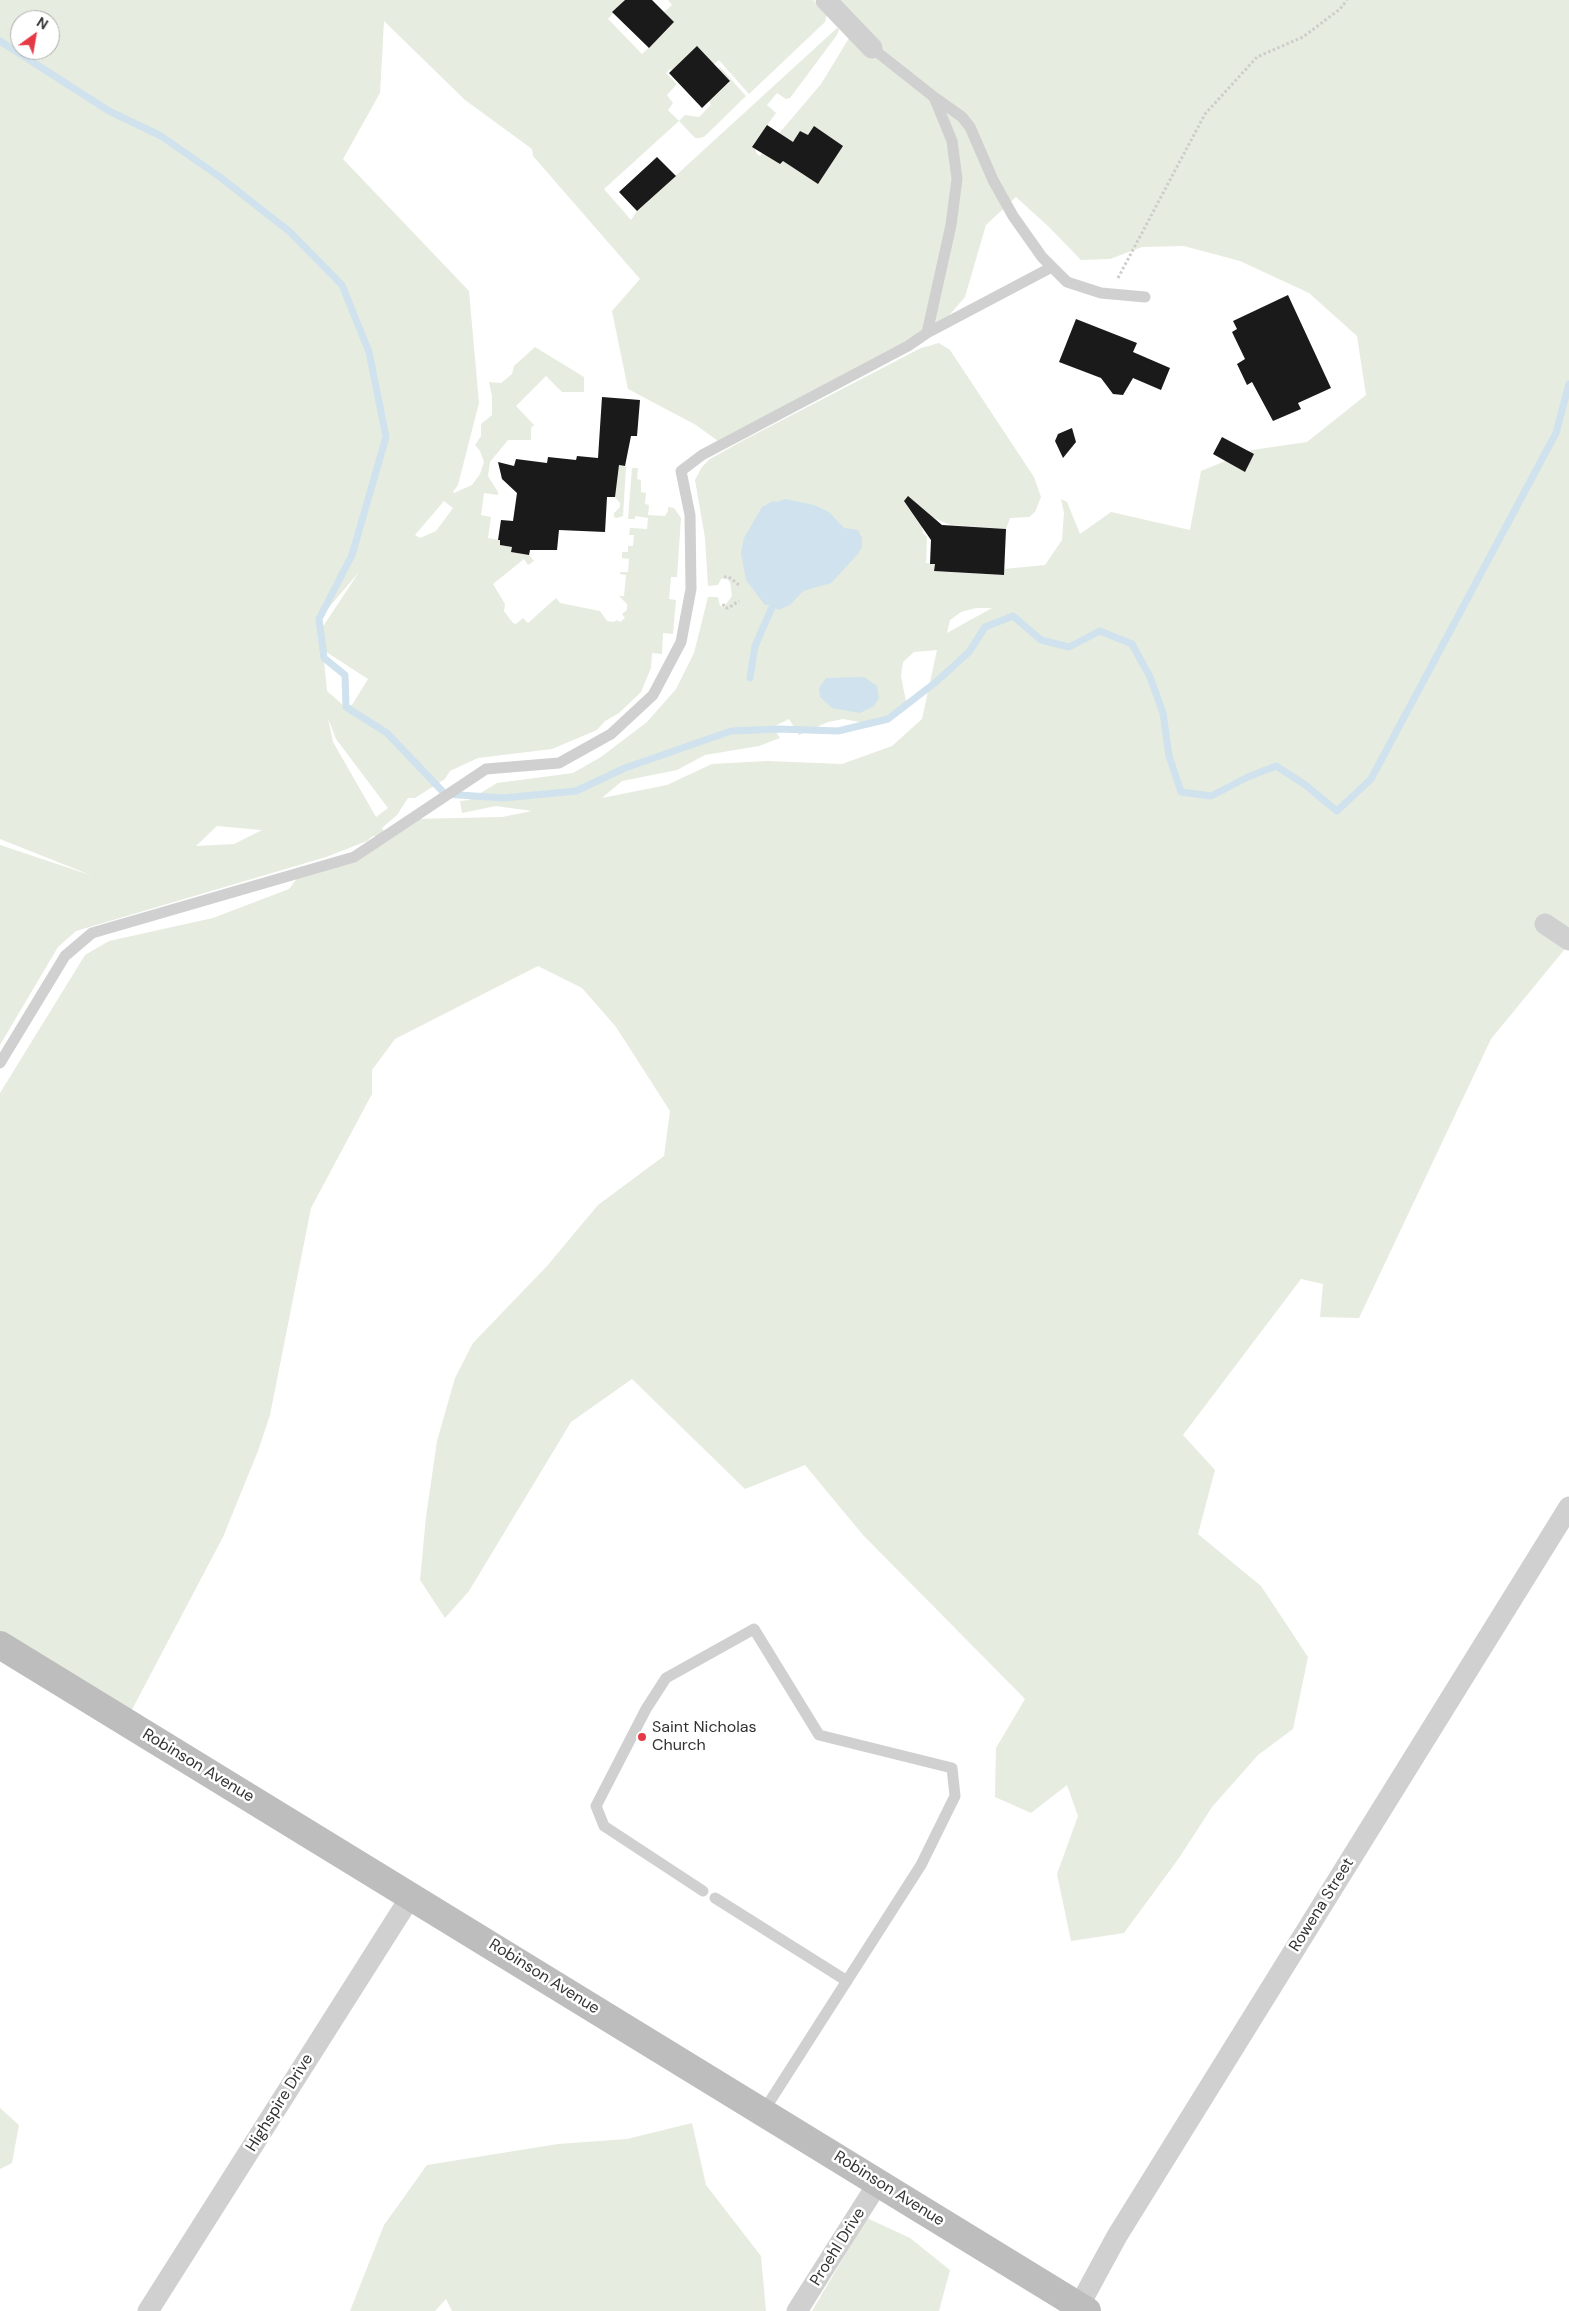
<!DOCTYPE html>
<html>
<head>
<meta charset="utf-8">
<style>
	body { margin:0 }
	#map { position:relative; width:1569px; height:2311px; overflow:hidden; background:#fff; font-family:"DM Sans",sans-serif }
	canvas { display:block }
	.north { position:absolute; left:10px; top:10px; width:50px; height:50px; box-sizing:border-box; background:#fff; border:1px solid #adadad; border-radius:50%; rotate:32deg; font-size:14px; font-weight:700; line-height:20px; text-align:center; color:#333 }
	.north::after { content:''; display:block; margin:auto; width:18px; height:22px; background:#e63946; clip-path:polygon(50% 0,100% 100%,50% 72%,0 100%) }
</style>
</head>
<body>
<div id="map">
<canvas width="1569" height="2311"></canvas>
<div class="north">N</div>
</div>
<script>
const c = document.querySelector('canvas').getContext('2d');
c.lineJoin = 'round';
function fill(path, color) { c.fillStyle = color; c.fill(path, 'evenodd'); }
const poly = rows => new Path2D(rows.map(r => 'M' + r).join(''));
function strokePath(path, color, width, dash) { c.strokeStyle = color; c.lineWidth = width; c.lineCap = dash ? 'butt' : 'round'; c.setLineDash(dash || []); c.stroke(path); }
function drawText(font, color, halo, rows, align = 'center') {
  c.font = font + ' "DM Sans",sans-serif'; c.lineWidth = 5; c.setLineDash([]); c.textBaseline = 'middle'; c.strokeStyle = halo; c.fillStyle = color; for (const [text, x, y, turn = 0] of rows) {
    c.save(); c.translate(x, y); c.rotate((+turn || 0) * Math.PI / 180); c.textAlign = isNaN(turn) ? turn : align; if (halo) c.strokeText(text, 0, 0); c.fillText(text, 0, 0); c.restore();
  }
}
const green = poly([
	[0,0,624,0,608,19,642,54,674,23,664,12,672,5,668,0,813,0,827,14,825,22,749,94,719,60,714,64,697,47,672,70,670,69,666,73,677,84,667,95,673,103,668,110,679,121,685,115,699,117,711,105,709,101,730,82,718,69,720,67,746,96,704,137,699,138,695,138,679,121,604,189,631,220,637,211,837,28,839,29,837,35,790,98,786,99,777,93,767,105,776,113,753,145,757,154,760,156,821,84,854,30,833,0,1569,0,1569,944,1491,1039,1359,1318,1320,1317,1323,1284,1301,1279,1183,1435,1215,1470,1198,1534,1261,1586,1308,1657,1293,1729,1258,1755,1212,1807,1179,1858,1124,1933,1071,1941,1057,1874,1078,1816,1067,1785,1031,1813,995,1797,996,1748,1025,1699,863,1535,805,1465,745,1489,632,1379,571,1422,469,1591,445,1618,420,1580,426,1517,437,1441,455,1378,473,1343,547,1266,598,1205,664,1156,670,1111,616,1027,582,988,538,966,395,1039,372,1070,372,1094,311,1208,270,1415,258,1451,223,1537,126,1721,0,1645,0,1093,85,955,109,941,213,918,289,889,301,873,354,857,385,836,373,836,367,841,326,857,76,931,58,947,0,1045,0,845,93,876,0,839],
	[20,20,50,20,50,50,20,50],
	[384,21,465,100,532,149,533,156,640,279,612,311,628,389,696,425,722,444,939,327,965,297,986,225,1016,197,1049,227,1081,260,1110,259,1142,247,1184,246,1240,261,1309,293,1357,336,1366,395,1307,442,1252,450,1201,471,1190,530,1111,512,1080,534,1067,502,1061,499,1064,513,1062,540,1045,565,1004,569,1003,575,934,571,935,564,926,563,927,537,923,533,921,521,931,517,951,525,1006,529,1010,518,1029,517,1035,512,1041,497,1034,477,950,350,939,343,921,348,744,440,710,459,702,467,695,480,705,538,708,586,718,585,721,579,726,578,730,582,732,596,724,607,720,606,718,597,708,597,694,653,676,689,647,722,601,757,573,773,497,783,469,800,460,801,462,813,496,806,532,811,502,817,411,819,386,836,382,828,397,815,408,798,415,798,445,779,450,771,478,758,552,749,597,730,605,721,619,713,641,692,651,668,652,653,662,654,663,633,673,634,676,600,669,599,671,577,677,577,681,518,674,508,668,507,668,511,665,516,648,515,649,505,645,504,646,493,641,492,641,480,637,479,638,468,632,468,628,519,635,519,635,516,648,518,647,529,630,528,629,535,634,535,633,546,628,546,628,552,622,552,622,558,629,559,628,572,620,572,620,574,626,575,624,596,619,596,627,604,627,610,622,614,625,618,620,622,617,620,614,622,607,621,600,611,560,603,556,598,528,623,523,618,516,624,513,623,504,611,505,604,493,584,524,559,528,565,534,561,529,555,511,552,512,547,500,545,500,540,488,538,491,517,481,515,484,493,498,495,498,492,488,476,490,462,508,440,531,440,531,428,534,425,516,406,546,376,562,392,584,392,584,377,535,347,514,366,512,374,501,383,489,382,492,396,492,415,481,424,481,436,475,445,480,451,484,462,480,474,472,485,454,493,453,492,458,485,479,403,469,291,343,159,380,93],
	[444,501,453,508,436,531,420,538,415,535],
	[359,572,320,631,319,619],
	[976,608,992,608,947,633,950,620,961,612],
	[323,650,368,679,352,705,343,705,327,691],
	[937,650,922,719,892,746,842,764,767,761,712,764,667,785,602,798,622,781,677,770,705,755,759,746,780,738,773,727,789,719,799,735,828,722,843,719,875,725,899,713,907,707,901,676,903,662,914,652],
	[328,718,336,739,388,808,376,817,333,742],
	[217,826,261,830,262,830,234,844,196,846],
	[619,465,626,467,623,516,617,518,614,517,614,513,620,507,620,503,614,496],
	[0,2108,19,2125,12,2163,0,2169],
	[692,2123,706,2185,761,2256,766,2311,452,2311,446,2299,435,2311,350,2311,384,2225,427,2165,558,2144,627,2139],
	[867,2218,910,2238,950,2270,939,2311,812,2311]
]);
const water = poly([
	[785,499,814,505,829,512,844,528,858,530,862,538,862,547,858,554,831,583,803,591,790,605,778,610,772,604,765,605,746,580,741,553,744,538,762,507,773,501,776,502],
	[864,677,877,686,879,698,874,706,860,713,832,708,820,697,819,688,826,678]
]);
const stream = poly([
	[0,41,109,111,161,136,220,177,290,232,342,285,369,352,386,437,352,555,319,619,324,658,345,675,346,707,387,733,445,794,503,798,576,791,625,768,731,731,779,729,838,731,888,719,936,682,969,652,985,627,1013,616,1041,640,1069,647,1100,631,1132,644,1150,677,1163,713,1169,756,1181,792,1211,796,1248,777,1276,766,1304,784,1337,811,1371,779,1556,433,1569,384],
	[750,678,755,646,773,605]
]);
const building = poly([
	[625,0,652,0,674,22,649,48,612,12],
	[697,46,730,81,702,108,669,73],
	[767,125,793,142,800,131,808,135,814,126,843,146,818,184,783,161,780,164,752,147],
	[657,157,676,176,637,211,619,192],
	[1288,295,1331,388,1298,403,1301,409,1273,421,1252,382,1247,385,1237,364,1245,359,1232,332,1237,329,1233,321],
	[1076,319,1137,343,1133,352,1170,368,1161,390,1133,378,1123,395,1113,394,1101,378,1059,362],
	[602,397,640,400,637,436,631,436,625,466,619,465,615,497,607,497,605,532,559,530,557,550,530,550,529,555,511,552,512,547,500,545,500,540,498,540,501,520,513,521,517,493,502,479,498,462,514,466,516,459,547,463,548,457,576,460,577,456,598,458],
	[1072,428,1076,442,1063,458,1055,441,1058,434],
	[1222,437,1254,454,1245,472,1213,454],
	[908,496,942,525,1006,529,1004,575,934,571,935,564,930,564,931,540,904,501]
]);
const path = poly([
	[1118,278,1205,114,1257,57,1303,37,1340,9,1347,0],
	[724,577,729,577,739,585],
	[723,604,725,608,728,608,739,601]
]);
const lane = poly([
	[934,97,962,117,970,127,993,180,1013,216,1042,257,1067,282,1101,293,1145,297],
	[927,333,1052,267],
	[0,1063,65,956,92,933,354,857,486,769,559,763,611,734,653,695,681,642,691,589,690,515,681,471,702,455,908,346,927,333,951,225,957,179,952,141,934,97,872,48],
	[703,1891,604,1826,596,1806,646,1709,666,1678,754,1629,819,1735,952,1768,955,1796,921,1865,763,2112],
	[715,1898,847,1981]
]);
const street = poly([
	[826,0,872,48],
	[1545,924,1569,940],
	[1079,2306,1117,2236,1569,1507],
	[148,2311,411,1896],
	[797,2311,878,2183]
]);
const secondary = poly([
	[0,1645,1087,2311]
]);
const markers = [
	[642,1737,5,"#e63946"]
];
const poiNames = [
	["Saint Nicholas",652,1728],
	["Church",652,1746]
];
const streetNames = [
	["Robinson Avenue",198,1766,31],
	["Rowena Street",1322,1905,-58],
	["Robinson Avenue",544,1977,32],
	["Highspire Drive",280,2103,-58],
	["Robinson Avenue",889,2189,32],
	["Proehl Drive",838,2247,-58]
];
fill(green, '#e6ecdf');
fill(water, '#cfe2ee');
strokePath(stream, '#cfe2ee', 7);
fill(building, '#1a1a1a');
strokePath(path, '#cdcdcd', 3, [2.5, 2.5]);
strokePath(lane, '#d0d0d0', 11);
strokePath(street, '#d0d0d0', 21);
strokePath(secondary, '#bdbdbd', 28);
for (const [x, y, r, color] of markers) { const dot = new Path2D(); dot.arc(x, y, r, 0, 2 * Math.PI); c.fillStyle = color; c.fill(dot); strokePath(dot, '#fff', 2); }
drawText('16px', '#333', '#fff', poiNames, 'left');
drawText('16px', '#333', '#fff', streetNames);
</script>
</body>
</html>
